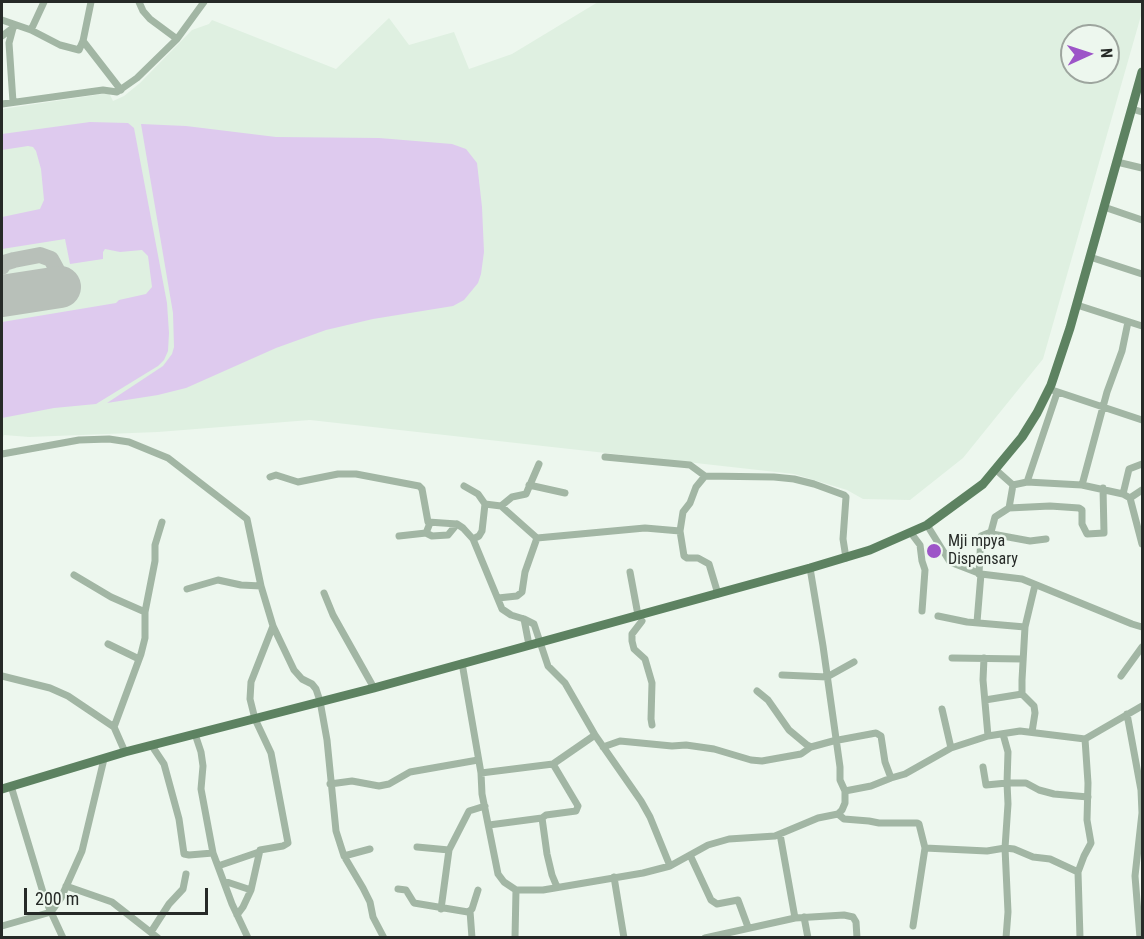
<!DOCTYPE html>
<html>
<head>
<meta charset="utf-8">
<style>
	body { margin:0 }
	#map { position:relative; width:1144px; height:939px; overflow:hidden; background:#edf7ee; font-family:"Roboto Condensed",sans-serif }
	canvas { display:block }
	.frame { position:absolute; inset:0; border:3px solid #262a27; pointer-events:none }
	.north { position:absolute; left:1060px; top:24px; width:60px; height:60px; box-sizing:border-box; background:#edf7ee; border:2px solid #9da59e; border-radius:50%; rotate:87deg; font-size:16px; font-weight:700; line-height:24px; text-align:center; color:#262a27 }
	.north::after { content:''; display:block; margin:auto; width:21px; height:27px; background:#9d55c8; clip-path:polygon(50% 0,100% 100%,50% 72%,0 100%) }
	.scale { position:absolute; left:24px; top:888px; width:184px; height:27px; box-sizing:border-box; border:3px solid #262a27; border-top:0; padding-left:8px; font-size:18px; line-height:21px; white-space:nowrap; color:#262a27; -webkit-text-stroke:4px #edf7ee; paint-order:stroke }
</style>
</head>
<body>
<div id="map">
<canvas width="1144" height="939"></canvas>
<div class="frame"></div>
<div class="north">N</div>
<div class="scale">200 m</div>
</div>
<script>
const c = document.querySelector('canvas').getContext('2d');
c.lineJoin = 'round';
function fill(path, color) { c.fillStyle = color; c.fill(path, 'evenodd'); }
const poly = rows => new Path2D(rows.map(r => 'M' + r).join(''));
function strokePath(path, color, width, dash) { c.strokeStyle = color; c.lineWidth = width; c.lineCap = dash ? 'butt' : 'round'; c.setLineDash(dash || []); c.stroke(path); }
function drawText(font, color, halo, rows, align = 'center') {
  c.font = font + ' "Roboto Condensed",sans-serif'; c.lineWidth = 5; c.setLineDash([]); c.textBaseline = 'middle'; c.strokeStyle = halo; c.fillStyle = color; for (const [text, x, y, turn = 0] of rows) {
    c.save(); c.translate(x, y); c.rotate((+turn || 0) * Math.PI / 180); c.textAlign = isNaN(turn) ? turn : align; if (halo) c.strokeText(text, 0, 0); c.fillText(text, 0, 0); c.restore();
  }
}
const built = poly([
	[598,2,1142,2,1142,12,1043,359,963,458,910,500,863,499,847,490,794,474,310,420,158,432,29,437,4,435,2,440,2,109,109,93,113,101,124,96,140,83,192,30,209,24,212,20,336,69,389,18,409,45,454,32,469,69,512,54],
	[1072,36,1108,36,1108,72,1072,72]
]);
const green = poly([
	[90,122,128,123,134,128,167,303,169,333,168,351,164,360,158,366,96,404,54,408,2,418,2,322,116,303,119,300,146,294,152,287,148,256,142,250,120,252,105,249,103,252,103,259,70,264,65,239,2,249,2,217,40,209,44,200,41,169,36,151,33,147,28,146,2,150,2,134],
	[141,124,186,126,276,137,379,138,452,144,466,149,477,163,482,207,484,252,481,274,478,283,464,300,453,306,373,319,326,330,276,348,186,388,158,395,107,403,163,366,172,354,174,347,173,313]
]);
const taxiway = poly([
	[2,267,4,263,14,260,40,255,51,259,57,270,58,282,52,296,45,301,33,301,26,295,18,294]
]);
const runway = poly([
	[2,296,60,287]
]);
const minor = poly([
	[139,2,143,11,150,19,177,39],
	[2,20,31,30,60,45,79,50,83,41,91,2],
	[13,28,9,43,13,102],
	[31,30,44,2],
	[2,36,14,27],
	[83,41,121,90],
	[2,104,103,90,117,92,137,78,177,39,204,2],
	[1132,109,1142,112],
	[1117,162,1142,168],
	[1104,207,1142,220],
	[1090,257,1142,274],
	[1077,305,1142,326],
	[1049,389,1142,420],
	[2,454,79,440,109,439,129,442,168,458,247,519,261,586,273,626,294,670,302,679,312,684,316,689,320,701,327,740,336,831,344,856,363,888,370,902,373,917,384,938],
	[605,457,690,465,705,476,774,477,794,479,814,484,844,495,846,497,843,539,846,558],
	[995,469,1013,485,1027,482,1082,485,1123,494,1130,498,1142,544],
	[270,477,276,475,298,482,338,474,356,474,419,486,422,489,428,522,457,524,463,528,473,539,502,609,511,615,524,619,529,645],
	[1027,482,1057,393],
	[529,485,565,493],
	[1082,485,1107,392,1122,351,1128,322],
	[464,486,478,494,485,504,501,506,537,538],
	[1123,494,1129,469,1142,464],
	[1130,498,1142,490],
	[501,506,512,497,526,494,539,464],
	[1009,508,1013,485],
	[927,525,950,562,981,574,1022,579,1132,624,1142,627],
	[680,531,683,512,690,503,696,487,705,476],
	[426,533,432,536,448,535,457,524],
	[911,533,920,545,922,561,925,570,922,611],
	[399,536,426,533,430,523],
	[473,539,479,536,482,531,485,504],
	[1046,539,1030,541,992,534,991,532,995,517,1009,508,1050,506,1079,508,1082,510,1082,524,1087,534,1104,533,1103,488],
	[630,572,638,615],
	[979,574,981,536,991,532],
	[74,575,111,597,145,612,155,561,155,545,162,522],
	[187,589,218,580,241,585,261,586],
	[324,593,333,615,374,688],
	[498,598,517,596,522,592,525,572,537,538,645,528,680,531,684,556,687,558,698,558,709,564,718,594],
	[938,616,967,622,1025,627],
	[524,619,534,624,548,666,565,683,595,735,641,801,650,817,670,866],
	[642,621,632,634,632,641,634,649,645,659,652,683,651,719,652,725],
	[977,622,981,574],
	[108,644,139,659],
	[952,658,1023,659],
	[984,658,983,680,988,736],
	[462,663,481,773,482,794,498,874,504,882,516,890,543,890,643,873,670,866,708,845,729,839,775,836,818,818,838,814,842,810,845,803,845,791,840,780,840,767,823,646,810,568],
	[782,675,827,677,854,662],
	[2,676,50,688,68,696,114,727,125,752],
	[1121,676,1142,647],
	[757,691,768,700,789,730,807,745,811,747],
	[985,700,1022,694],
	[942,709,951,748],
	[1127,714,1141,790,1142,813,1135,876,1140,938],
	[114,727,141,654,145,638,145,612],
	[1032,732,1035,713,1034,706,1022,694,1022,680,1025,627,1035,585],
	[195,734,201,752,203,766,201,789,213,853,232,904,248,938],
	[1003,734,1008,752,1007,783,1026,783,1039,790,1054,794,1088,797],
	[152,746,164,764,179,819,184,854,189,855,213,853],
	[603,747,620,741,672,746,686,745,714,749,751,760,762,761,801,754,811,747,833,741,876,733,881,736,885,762,891,778,905,774,951,748,988,736,1020,731,1085,739,1142,706],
	[983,767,986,785,1007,783,1008,804,1005,848,1008,912,1006,938],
	[481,773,553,764],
	[330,784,352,781,379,786,389,784,410,772,478,760],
	[11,786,45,899,63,938],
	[845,791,871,786,891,778],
	[838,814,844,819,869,821,879,823,917,823,919,824,925,848],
	[489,825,542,818],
	[780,834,795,918],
	[417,847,449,850],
	[690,855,711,900,717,904,738,900,748,927],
	[344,856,370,849],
	[218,866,259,852],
	[614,877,624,938],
	[224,881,251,890],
	[66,886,112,902,158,938],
	[557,887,552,875,547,854,542,818,546,815,576,811,578,806,553,764,595,735],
	[398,889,406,890,414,903,468,912,472,909,478,890],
	[441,909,449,850,469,811,485,806],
	[470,911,472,938],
	[237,915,243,907,251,890,260,850,283,846,288,843,271,753,255,719,250,699,251,682,273,626],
	[804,917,808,938],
	[2,926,51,912,61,898,82,851,104,759],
	[913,926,925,848,987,851,1005,848,1014,849,1033,857,1050,859,1078,872],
	[151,932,169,904,183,889,186,874],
	[515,938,516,890],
	[705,938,795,918,844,915,853,917,856,922,857,938],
	[1080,938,1078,872,1084,856,1091,843,1087,820,1088,783,1085,739]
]);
const major = poly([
	[2,789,125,752,374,688,810,568,870,550,927,525,983,484,1022,437,1037,413,1051,385,1070,328,1142,72]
]);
const markers = [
	[934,551,8,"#9d55c8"]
];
const poiNames = [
	["Mji mpya",948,542],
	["Dispensary",948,560]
];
fill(built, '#dff0e1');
fill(green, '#decaee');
strokePath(taxiway, '#b8c0b9', 16);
strokePath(runway, '#b8c0b9', 42);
strokePath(minor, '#a2b6a4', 7);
strokePath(major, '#5d8261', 9);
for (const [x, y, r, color] of markers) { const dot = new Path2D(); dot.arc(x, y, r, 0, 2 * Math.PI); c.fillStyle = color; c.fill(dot); strokePath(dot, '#edf7ee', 2); }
drawText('16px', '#262a27', '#edf7ee', poiNames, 'left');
</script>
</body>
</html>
